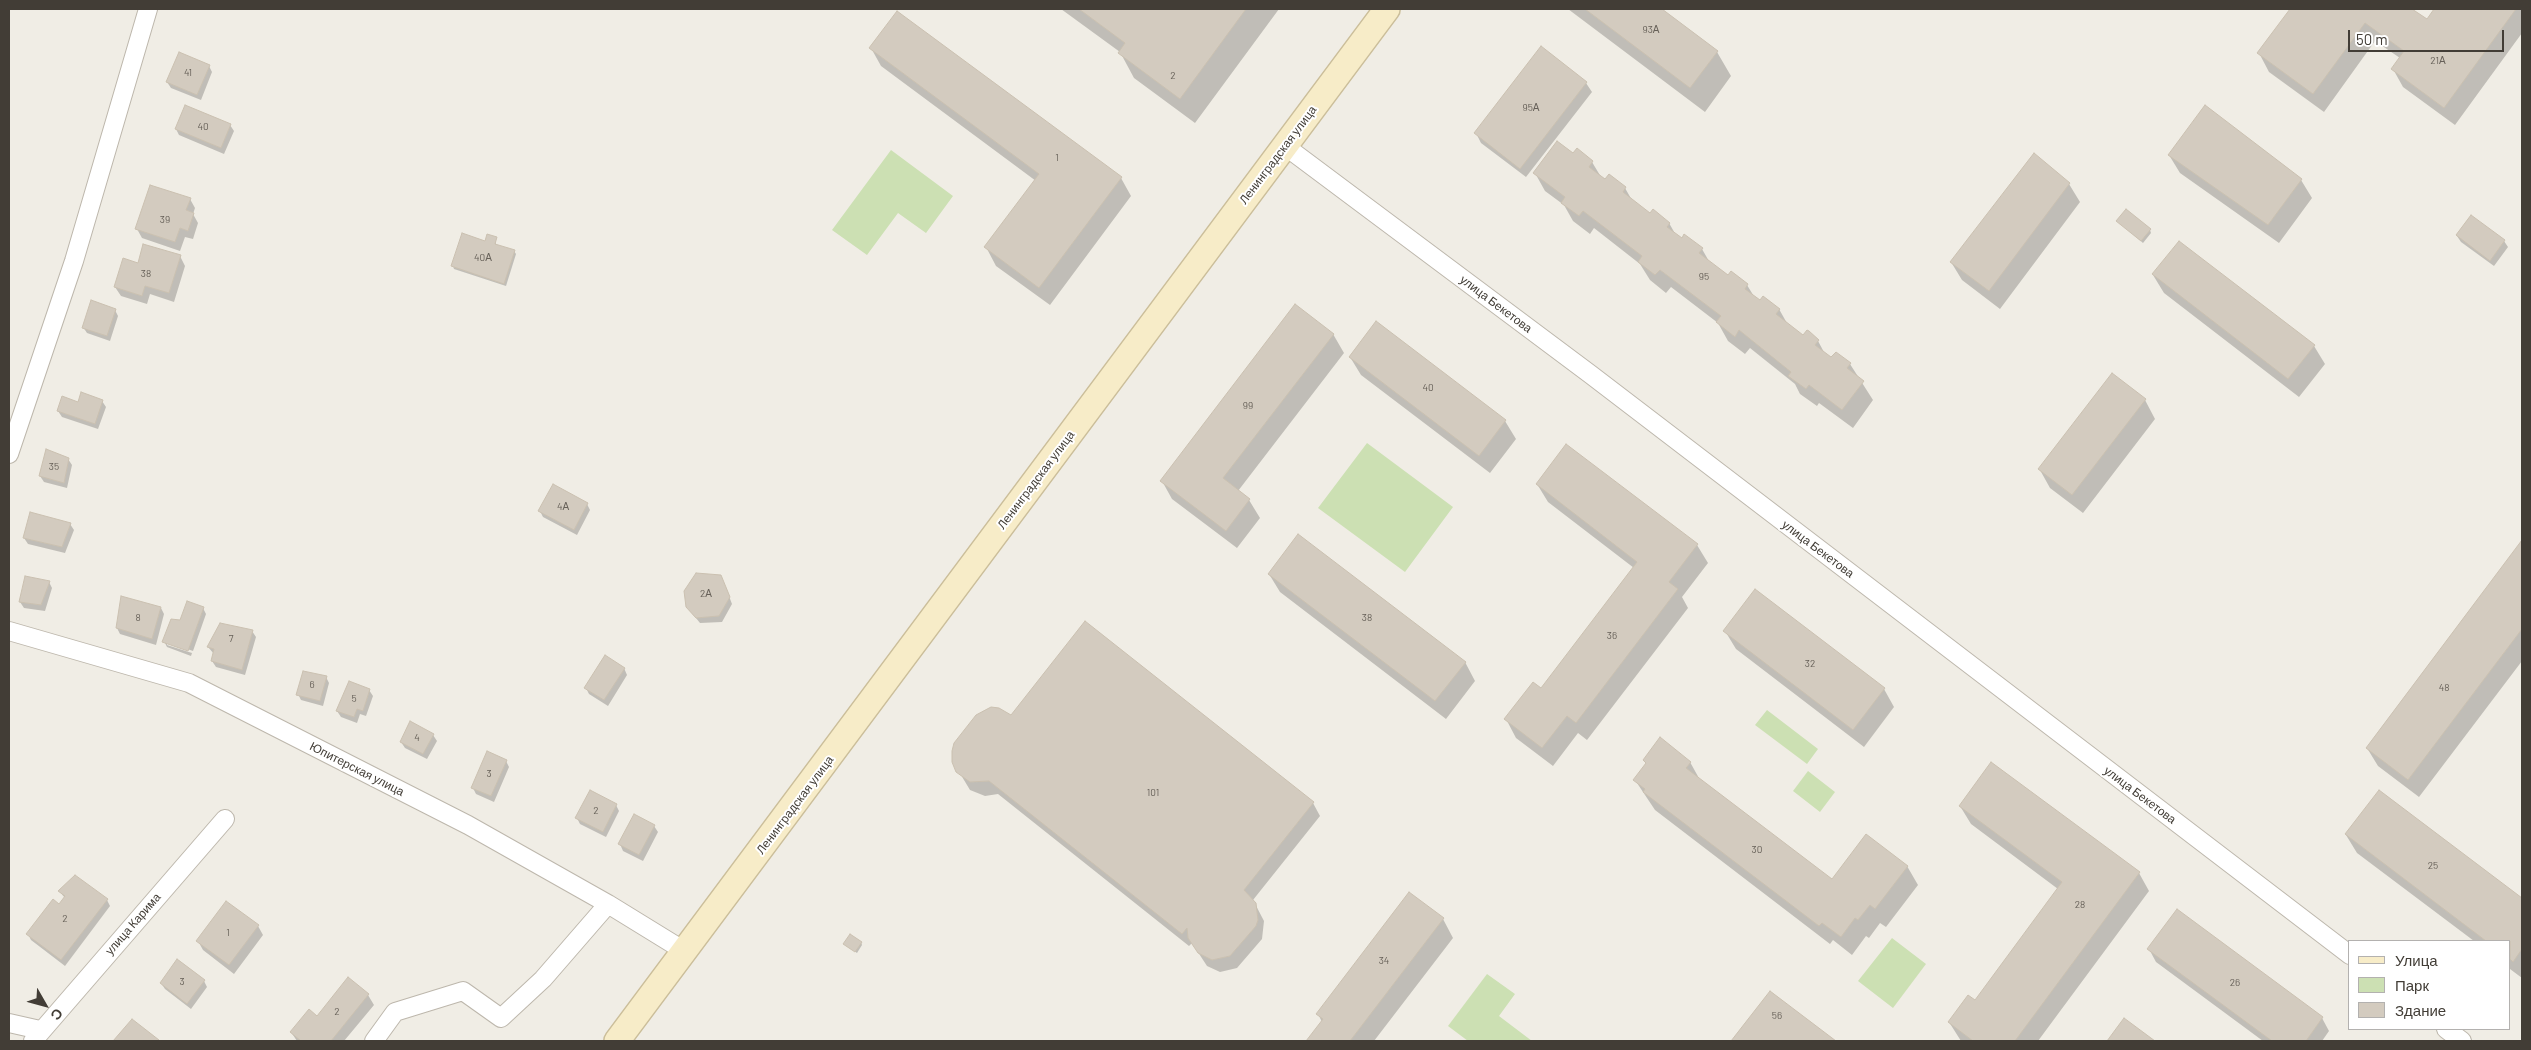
<!DOCTYPE html>
<html>
<head>
<meta charset="utf-8">
<style>
	body { margin:0 }
	#map { position:relative; width:2531px; height:1050px; overflow:hidden; background:#f0ede5; font-family:Barlow,sans-serif }
	canvas { display:block }
	.frame { position:absolute; inset:0; border:10px solid #423d36; pointer-events:none }
	.legend { position:absolute; left:2348px; top:940px; width:162px; height:90px; box-sizing:border-box; background:#fff; border:1px solid #b3b1af; margin:0; padding:6px 9px; list-style:none; font-size:15px; color:#423d36 }
	.legend li { display:flex; align-items:center; gap:10px; height:25px }
	.legend b { width:25px; border:1px solid #b3b1af }
	.north { position:absolute; left:20px; top:980px; width:50px; height:50px; -webkit-text-stroke:4px #fff; paint-order:stroke; rotate:128deg; font-size:14px; font-weight:700; line-height:20px; text-align:center; color:#423d36 }
	.north::after { content:''; display:block; margin:auto; width:18px; height:22px; background:#423d36; clip-path:polygon(50% 0,100% 100%,50% 72%,0 100%) }
	.scale { position:absolute; left:2348px; top:30px; width:156px; height:22px; box-sizing:border-box; border:2px solid #423d36; border-top:0; padding-left:6px; font-size:15px; line-height:18px; white-space:nowrap; color:#423d36; -webkit-text-stroke:4px #fff; paint-order:stroke }
</style>
</head>
<body>
<div id="map">
<canvas width="2531" height="1050"></canvas>
<div class="frame"></div>
<ul class="legend">
<li><b style="height:6px;background:#f7ecc8"></b>Улица</li>
<li><b style="height:14px;background:#cce0b3"></b>Парк</li>
<li><b style="height:14px;background:#d3cbbf"></b>Здание</li>
</ul>
<div class="north">С</div>
<div class="scale">50 m</div>
</div>
<script>
const c = document.querySelector('canvas').getContext('2d');
c.lineJoin = 'round';
function fill(path, color) { c.fillStyle = color; c.fill(path, 'evenodd'); }
const poly = rows => new Path2D(rows.map(r => 'M' + r).join(''));
function strokePath(path, color, width, dash) { c.strokeStyle = color; c.lineWidth = width; c.lineCap = dash ? 'butt' : 'round'; c.setLineDash(dash || []); c.stroke(path); }
function drawText(font, color, halo, rows, align = 'center') {
  c.font = font + ' Barlow,sans-serif'; c.lineWidth = 4; c.setLineDash([]); c.textBaseline = 'middle'; c.strokeStyle = halo; c.fillStyle = color; for (const [text, x, y, turn = 0] of rows) {
    c.save(); c.translate(x, y); c.rotate((+turn || 0) * Math.PI / 180); c.textAlign = isNaN(turn) ? turn : align; if (halo) c.strokeText(text, 0, 0); c.fillText(text, 0, 0); c.restore();
  }
}
const green = poly([
	[891,150,953,196,926,233,898,213,867,255,832,230],
	[1367,443,1453,507,1405,572,1318,508],
	[1767,710,1818,749,1807,764,1755,725],
	[1808,771,1835,792,1820,812,1793,791],
	[1892,938,1926,964,1893,1008,1858,981],
	[1487,974,1515,994,1499,1016,1532,1041,1468,1041,1448,1026]
]);
const shadow = poly([
	[1061,9,1279,9,1195,123,1134,78,1120,52],
	[1568,9,1660,9,1717,52,1731,76,1705,112],
	[2291,9,2410,9,2427,21,2436,9,2522,9,2522,33,2455,125,2403,87,2393,69,2400,58,2375,41,2324,112,2269,72,2259,53],
	[871,48,1121,178,1131,196,1050,305,996,266,986,247,1036,181,881,66],
	[209,66,212,72,201,100,171,88,167,82],
	[1586,83,1592,92,1526,177,1481,143,1476,133],
	[230,125,234,131,224,154,179,135,176,129],
	[1573,155,1592,162,1601,177,1625,188,1633,202,1650,215,1669,223,1677,237,1702,249,1710,263,1728,277,1747,285,1755,298,1779,309,1788,325,1803,336,1818,341,1825,354,1832,359,1850,364,1873,400,1853,428,1819,403,1817,406,1800,394,1795,384,1750,348,1745,354,1728,341,1718,323,1671,287,1666,293,1650,280,1640,264,1594,228,1590,234,1573,221,1564,205,1545,191,1535,173],
	[2169,155,2301,180,2312,198,2279,243,2180,173],
	[2069,184,2080,202,2000,309,1962,280,1951,262],
	[190,199,195,208,193,214,198,223,193,239,185,237,180,251,142,238,137,229],
	[2118,221,2150,230,2151,233,2143,243],
	[2457,236,2504,241,2508,247,2494,266,2461,242],
	[496,238,496,245,514,251,516,254,506,286,454,269,453,266],
	[180,256,185,266,174,302,150,294,147,304,121,296,115,287,138,265],
	[2153,275,2314,346,2325,364,2299,397,2164,293],
	[115,310,118,316,110,341,87,333,83,327],
	[1333,334,1344,353,1238,491,1249,500,1260,518,1237,548,1172,499,1162,481],
	[1350,357,1505,421,1516,439,1490,473,1361,375],
	[2145,400,2155,419,2083,513,2050,488,2040,470],
	[102,401,106,407,98,429,62,417,58,411,79,403],
	[68,459,72,465,67,488,44,482,40,476],
	[1537,484,1697,545,1708,563,1682,597,1688,608,1587,740,1578,733,1553,766,1516,738,1506,719,1541,690,1634,568,1548,502],
	[587,504,590,510,577,535,543,517,540,511],
	[70,524,74,530,65,553,28,544,24,538],
	[2522,542,2522,661,2419,797,2378,766,2367,748],
	[1269,574,1465,662,1475,681,1446,719,1280,592],
	[49,582,52,588,45,611,24,608,20,602],
	[724,583,732,604,722,622,700,623,687,607],
	[161,608,164,614,156,645,120,634,117,628],
	[203,608,206,614,193,651,167,642,167,645,192,653,191,656,167,647,164,641,181,621],
	[252,631,256,637,245,675,216,667,212,661,214,654,208,647],
	[1725,631,1884,689,1894,707,1864,747,1736,649],
	[624,668,627,675,608,706,589,694,586,688],
	[326,677,329,683,323,706,301,700,298,694],
	[369,690,373,696,366,716,360,714,357,723,341,717,337,711],
	[999,709,1011,716,1313,803,1320,816,1253,900,1264,921,1262,939,1237,968,1220,972,1207,966,1192,943,1189,946,998,794,985,796,970,790,961,775,976,716,985,710],
	[433,735,437,741,427,759,405,748,401,742],
	[1644,760,1690,762,1700,780,1832,880,1907,866,1918,885,1886,927,1880,923,1869,938,1866,936,1852,955,1833,940,1830,944,1655,810,1635,780,1647,765],
	[506,761,509,767,494,802,476,794,473,788],
	[2379,791,2522,900,2522,978,2510,969,2510,941,2474,941,2357,853,2346,835],
	[616,805,619,811,606,837,580,824,577,818],
	[1960,806,2139,873,2149,891,2038,1041,1961,1041,1949,1022,1975,1002,2058,889,1971,824],
	[654,826,658,832,643,861,623,851,620,844],
	[59,891,107,900,110,906,65,966,31,940,28,934,59,906,65,898],
	[2177,911,2322,1018,2329,1031,2322,1041,2263,1041,2156,962,2149,949],
	[1443,919,1453,938,1374,1041,1307,1041,1322,1022,1318,1014],
	[258,926,263,935,234,974,203,950,198,941],
	[861,942,862,945,857,953,844,944],
	[349,979,368,995,374,1005,344,1041,297,1041,291,1032,317,1017],
	[204,981,207,987,191,1009,165,989,161,983],
	[1770,993,1834,1041,1733,1041]
]);
const building = poly([
	[1079,9,1246,9,1180,99,1118,53,1125,43,1079,9],
	[1585,9,1662,9,1718,51,1690,88,1585,9],
	[2290,9,2412,9,2427,19,2434,9,2516,9,2444,108,2391,69,2404,51,2365,23,2313,94,2257,53,2290,9],
	[897,11,1122,177,1039,288,984,247,1039,174,869,48,897,11],
	[1541,46,1587,82,1520,169,1474,133,1541,46],
	[179,52,210,65,197,95,166,82,179,52],
	[185,105,231,124,221,148,175,129,185,105],
	[2205,105,2302,179,2268,225,2168,155,2205,105],
	[1557,141,1573,153,1577,148,1593,161,1589,167,1605,179,1609,174,1626,187,1623,192,1650,213,1653,209,1670,223,1667,227,1682,238,1684,234,1703,248,1699,253,1728,275,1731,271,1748,284,1745,289,1760,300,1763,296,1780,309,1776,314,1803,335,1807,330,1809,331,1819,340,1815,345,1831,357,1836,352,1851,363,1847,368,1864,381,1842,410,1809,385,1806,389,1788,376,1791,372,1739,330,1735,337,1716,322,1721,316,1660,270,1655,275,1638,262,1642,256,1583,211,1579,216,1561,203,1565,197,1533,173,1557,141],
	[2034,153,2070,183,1989,291,1950,262,2034,153],
	[150,185,191,198,186,210,194,213,188,231,180,228,175,242,135,229,150,185],
	[2126,209,2151,229,2141,241,2116,221,2126,209],
	[2471,215,2505,240,2490,261,2456,235,2471,215],
	[462,233,485,241,487,234,497,237,495,244,515,250,504,284,451,266,462,233],
	[2179,241,2315,345,2288,379,2152,274,2179,241],
	[143,244,181,255,169,293,145,286,142,296,114,287,123,258,138,263,143,244],
	[91,300,116,309,107,336,82,328,91,300],
	[1295,304,1334,334,1223,478,1250,499,1226,531,1160,481,1295,304],
	[1376,321,1506,420,1479,456,1349,357,1376,321],
	[2112,373,2146,399,2072,495,2038,469,2112,373],
	[81,392,103,400,95,424,57,411,62,396,78,402,81,392],
	[1566,444,1698,544,1669,582,1678,589,1576,723,1567,716,1542,748,1504,719,1533,682,1541,688,1637,562,1536,484,1566,444],
	[46,449,69,458,64,483,39,476,46,449],
	[553,484,588,503,574,530,538,511,553,484],
	[30,512,71,523,62,547,23,538,30,512],
	[1298,534,1466,662,1435,701,1268,574,1298,534],
	[2522,540,2522,629,2408,780,2366,748,2522,540],
	[696,573,721,575,730,597,719,616,696,618,686,607,684,591,696,573],
	[25,576,50,581,41,605,19,602,25,576],
	[1755,589,1885,688,1853,730,1723,631,1755,589],
	[121,596,161,607,152,639,116,628,121,596],
	[187,601,204,607,188,651,162,642,171,619,180,620,187,601],
	[1085,621,1314,802,1244,890,1256,903,1258,920,1256,926,1230,956,1212,960,1198,953,1188,938,1187,928,1182,934,989,781,970,782,956,772,952,762,952,751,954,743,976,715,991,707,999,708,1011,715,1085,621],
	[220,623,253,630,242,670,211,661,214,649,207,647,220,623],
	[605,655,625,668,604,700,584,688,605,655],
	[303,671,327,676,320,701,296,695,303,671],
	[349,681,370,689,363,711,357,709,354,717,336,711,349,681],
	[410,721,434,734,423,754,400,742,410,721],
	[1660,737,1691,762,1686,768,1832,879,1866,834,1908,866,1875,909,1870,905,1858,920,1855,918,1841,937,1822,923,1819,926,1643,792,1645,789,1633,780,1646,763,1643,760,1660,737],
	[487,751,507,760,491,796,471,788,487,751],
	[1991,762,2140,872,2015,1041,1973,1041,1948,1022,1968,995,1975,1000,2062,882,1959,806,1991,762],
	[590,790,617,804,603,832,575,818,590,790],
	[2379,790,2522,898,2522,949,2513,962,2510,959,2510,941,2486,941,2345,834,2379,790],
	[634,814,655,825,639,855,618,844,634,814],
	[75,875,108,899,61,960,26,934,53,899,59,904,65,896,58,891,75,875],
	[1409,892,1444,918,1350,1041,1306,1041,1323,1019,1316,1014,1409,892],
	[226,901,259,925,229,965,196,941,226,901],
	[2177,909,2323,1017,2306,1041,2272,1041,2147,949,2177,909],
	[850,934,862,942,855,952,843,944,850,934],
	[177,959,205,980,187,1004,160,983,177,959],
	[348,977,369,994,331,1041,301,1041,290,1032,309,1009,317,1016,348,977],
	[1770,991,1836,1041,1731,1041,1770,991],
	[2124,1018,2155,1041,2107,1041,2124,1018],
	[132,1019,159,1040,158,1041,113,1041,132,1019]
]);
const street = poly([
	[1285,146,1590,374,2350,955],
	[9,454,74,261,148,9],
	[9,631,189,683,468,825,608,904,686,952],
	[9,1023,40,1030],
	[2446,1029,2462,1041],
	[33,1041,225,819],
	[374,1041,395,1012,463,991,501,1018,543,979,608,904]
]);
const secondary = poly([
	[617,1041,1387,9]
]);
const numberNames = [
	["93А",1651,30],
	["21А",2438,61],
	["41",188,73],
	["2",1173,76],
	["95А",1531,108],
	["40",203,127],
	["1",1057,158],
	["39",165,220],
	["40А",483,258],
	["38",146,274],
	["95",1704,277],
	["40",1428,388],
	["99",1248,406],
	["35",54,467],
	["4А",563,507],
	["2А",706,594],
	["8",138,618],
	["38",1367,618],
	["36",1612,636],
	["7",231,639],
	["32",1810,664],
	["6",312,685],
	["48",2444,688],
	["5",354,699],
	["4",417,738],
	["3",489,774],
	["101",1153,793],
	["2",596,811],
	["30",1757,850],
	["25",2433,866],
	["28",2080,905],
	["2",65,919],
	["1",228,933],
	["34",1384,961],
	["3",182,982],
	["26",2235,983],
	["2",337,1012],
	["56",1777,1016]
];
const streetNames = [
	["Ленинградская улица",1278,155,-53],
	["улица Бекетова",1496,304,37],
	["Ленинградская улица",1036,480,-53],
	["улица Бекетова",1818,549,37],
	["Юпитерская улица",357,769,27],
	["улица Бекетова",2140,795,37],
	["Ленинградская улица",795,805,-53],
	["улица Карима",133,924,-49]
];
fill(green, '#cce0b3');
fill(shadow, '#0003');
fill(building, '#d3cbbf');
strokePath(building, '#cac0b0', 1);
strokePath(street, '#bdb7ac', 20);
strokePath(secondary, '#cbbe9a', 28);
strokePath(street, '#fff', 18);
strokePath(secondary, '#f7ecc8', 25);
drawText('10px', '#666058', null, numberNames);
drawText('12px', '#423d36', '#fff', streetNames);
</script>
</body>
</html>
